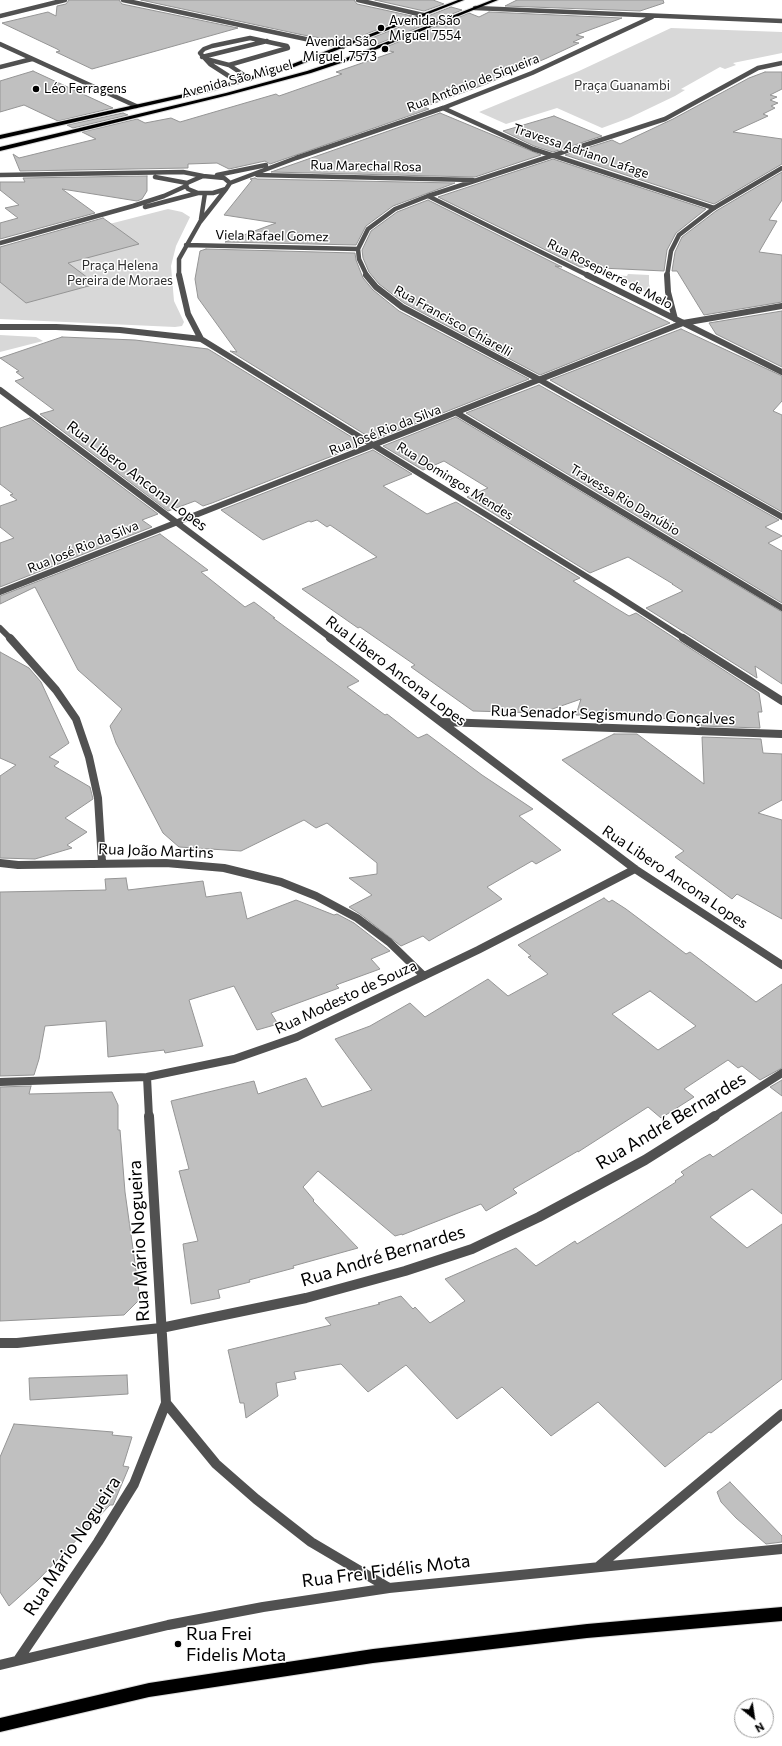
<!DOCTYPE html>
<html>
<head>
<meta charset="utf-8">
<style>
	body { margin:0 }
	#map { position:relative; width:782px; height:1746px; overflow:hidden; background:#fff; font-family:Commissioner,sans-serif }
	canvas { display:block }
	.north { position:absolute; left:734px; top:1698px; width:40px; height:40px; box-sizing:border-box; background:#fff; border:1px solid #999; border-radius:50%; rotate:150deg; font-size:11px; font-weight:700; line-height:16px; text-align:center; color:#000 }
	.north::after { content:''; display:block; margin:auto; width:14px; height:18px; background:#000; clip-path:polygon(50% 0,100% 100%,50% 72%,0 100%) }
</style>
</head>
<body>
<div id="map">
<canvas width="782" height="1746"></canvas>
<div class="north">N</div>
</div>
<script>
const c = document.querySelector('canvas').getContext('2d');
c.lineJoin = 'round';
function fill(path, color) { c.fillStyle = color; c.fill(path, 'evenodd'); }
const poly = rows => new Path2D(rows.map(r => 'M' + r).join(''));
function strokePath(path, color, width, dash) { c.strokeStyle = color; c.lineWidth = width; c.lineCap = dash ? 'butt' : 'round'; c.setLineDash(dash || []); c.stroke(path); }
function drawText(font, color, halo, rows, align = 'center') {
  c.font = font + ' Commissioner,sans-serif'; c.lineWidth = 3; c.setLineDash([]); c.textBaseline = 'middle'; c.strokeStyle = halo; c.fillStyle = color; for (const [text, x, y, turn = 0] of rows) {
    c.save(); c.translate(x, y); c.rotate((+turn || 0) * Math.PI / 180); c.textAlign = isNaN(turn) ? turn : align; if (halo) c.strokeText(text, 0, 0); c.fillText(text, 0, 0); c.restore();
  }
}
const green = poly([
	[671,28,782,32,782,53,733,63,736,65,725,69,720,67,681,89,685,90,675,96,629,118,602,128,557,108,506,124,479,112,579,71],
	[168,209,182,212,190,217,176,246,171,266,174,301,184,322,182,326,175,327,0,319,0,252],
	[628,274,649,275,649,284,652,295,614,275,627,276],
	[0,335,36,337,43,341,0,352]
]);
const building = poly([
	[69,0,119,0,122,4,238,28,92,69,56,52,60,51,57,49,2,23,48,12,56,16,57,6,66,4,69,0],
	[141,0,354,0,357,4,412,16,346,42,303,35,141,0],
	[375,0,433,0,444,4,424,11,375,0],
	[517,0,663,0,664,3,640,11,505,6,517,0],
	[451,7,462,10,370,47,356,44,451,7],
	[489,12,622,18,576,35,584,37,573,42,579,43,547,58,486,84,424,107,429,109,270,164,265,161,229,169,217,163,188,164,188,168,20,171,13,154,19,158,96,139,82,132,137,119,145,123,171,118,180,122,276,94,279,96,342,74,336,72,394,52,381,49,469,13,479,17,489,12],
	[33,71,113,108,58,121,24,105,0,112,0,81,33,71],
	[765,72,782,72,782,89,770,95,777,97,770,100,778,103,771,106,775,108,763,114,768,116,733,132,782,139,782,164,714,204,565,155,612,140,620,144,673,119,749,78,765,72],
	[123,113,128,115,73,128,67,125,123,113],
	[440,113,541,155,475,177,271,172,440,113],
	[554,116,602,136,553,152,534,146,503,131,554,116],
	[553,159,706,209,676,233,667,250,664,271,580,267,438,197,553,159],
	[782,172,782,200,769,220,777,221,759,252,782,255,782,302,704,315,677,271,672,271,675,252,682,237,716,211,782,172],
	[147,176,147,191,142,199,137,201,62,189,95,213,0,239,0,223,18,218,5,208,19,205,0,190,0,182,25,182,23,178,147,176],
	[255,178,257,179,455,183,393,206,366,226,356,245,225,242,276,223,224,215,252,180,250,179,255,178],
	[428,200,562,267,555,266,670,323,540,375,404,303,379,284,369,272,363,258,362,250,371,231,397,212,428,200],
	[103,218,139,244,68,263,96,284,26,303,0,282,0,247,103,218],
	[206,249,355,253,356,260,363,278,373,290,399,311,529,379,374,440,230,351,237,352,198,298,195,279,200,251,206,249],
	[782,311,782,367,716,334,709,323,782,311],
	[681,329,782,376,782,401,773,411,782,415,782,512,550,380,681,329],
	[62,337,135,340,208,349,363,444,212,503,203,506,195,501,168,511,40,414,54,410,15,381,24,378,16,372,19,371,0,358,62,337],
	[539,385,779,520,765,527,782,536,768,543,782,551,782,603,466,413,539,385],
	[456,417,782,612,782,684,755,666,757,678,646,608,683,591,672,584,673,584,628,557,590,573,467,497,488,488,444,461,423,470,383,446,456,417],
	[30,418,158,514,142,520,152,527,0,587,0,543,14,538,0,527,0,506,17,500,10,495,13,494,0,484,0,428,30,418],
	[373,450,412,474,383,486,427,514,456,502,580,578,573,581,614,607,629,616,636,613,759,693,762,712,758,712,760,728,701,726,701,720,576,715,581,699,541,713,473,711,411,667,415,665,360,627,358,628,302,589,377,557,330,525,327,527,317,520,311,522,309,521,263,540,221,510,373,450],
	[160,534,208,570,201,572,245,607,254,602,275,618,273,618,359,681,347,687,385,715,387,714,418,738,427,734,482,775,533,809,519,816,561,850,536,864,532,861,487,887,502,899,429,941,423,936,401,946,360,914,349,907,372,895,349,878,377,874,377,863,327,823,316,828,304,820,241,851,179,847,163,833,116,743,110,726,122,709,78,670,35,587,0,604,0,596,160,534],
	[0,652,29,668,41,682,69,743,49,757,59,762,54,766,90,787,93,799,65,818,87,832,67,845,72,848,35,859,0,858,0,776,16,765,0,758,0,652],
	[614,734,637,734,704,784,702,737,761,739,763,753,782,754,782,800,758,813,782,820,782,919,737,894,732,899,675,857,684,851,562,760,614,734],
	[126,878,128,890,203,881,206,897,241,892,247,919,296,900,334,915,337,914,354,923,390,951,371,959,380,969,336,985,339,988,271,1013,278,1024,257,1030,234,986,189,1000,203,1046,165,1053,164,1050,108,1057,106,1021,45,1026,39,1059,34,1075,0,1076,0,892,106,890,105,879,126,878],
	[604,898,609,902,612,900,626,909,686,954,690,952,756,1002,782,984,782,1068,760,1080,742,1066,738,1068,728,1060,684,1089,694,1097,661,1118,648,1107,578,1152,578,1151,513,1189,517,1193,486,1211,481,1204,402,1235,402,1234,395,1236,318,1171,303,1187,314,1200,313,1201,358,1248,293,1266,294,1268,249,1280,250,1282,218,1290,220,1298,191,1304,183,1244,198,1241,179,1171,189,1169,171,1101,254,1081,258,1094,306,1078,322,1107,372,1090,335,1039,370,1026,410,1003,425,1017,488,979,508,996,548,974,528,957,531,956,518,945,604,898],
	[650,991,696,1026,658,1050,612,1014,650,991],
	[782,1080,782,1096,770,1087,782,1080],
	[31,1086,29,1094,112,1092,118,1105,118,1130,120,1130,125,1192,140,1299,124,1315,0,1321,0,1087,31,1086],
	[782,1112,782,1214,752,1189,710,1217,747,1248,782,1224,782,1379,711,1433,709,1432,665,1467,598,1402,551,1436,502,1387,457,1419,406,1365,368,1392,341,1364,294,1372,296,1379,276,1383,278,1396,246,1418,244,1403,240,1403,228,1350,331,1325,325,1318,380,1304,378,1303,401,1296,413,1309,415,1307,430,1323,465,1301,445,1279,516,1248,536,1266,575,1241,577,1244,621,1217,676,1182,675,1181,684,1175,681,1172,701,1159,710,1154,713,1157,782,1112],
	[127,1375,128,1394,30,1400,29,1378,127,1375],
	[14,1424,113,1432,112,1435,132,1437,123,1466,129,1467,113,1505,110,1505,38,1580,9,1606,0,1592,0,1457,14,1424],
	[730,1482,782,1536,782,1542,766,1544,736,1518,721,1502,717,1492,730,1482]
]);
const lane = poly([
	[202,57,267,41],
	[206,59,229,65,250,79],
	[229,65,288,48,287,46,250,38,212,46,204,49,200,53,210,64,238,82],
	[443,108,533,149,714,208]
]);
const streetFar3 = poly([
	[123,0,343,47],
	[358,0,423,15],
	[475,8,782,21],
	[0,16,65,0],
	[0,44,136,106],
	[0,67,32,59],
	[0,175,183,172,203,176],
	[217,175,266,165],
	[257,175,473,180],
	[203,176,224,178,230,183,226,189,213,193,198,193,188,189,186,186,187,183,203,176],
	[155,177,187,183],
	[230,183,296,158,443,108,532,73,652,17],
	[428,196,589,276],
	[145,207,198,193],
	[201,219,205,193],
	[0,243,133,206,164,196,186,186],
	[186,245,358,249],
	[179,276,179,259,200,222,226,189],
	[367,276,359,259,358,249,368,229,395,209,428,196,665,119,758,68,782,63],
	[667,276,671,251,679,235,714,208,782,168]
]);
const streetFar2 = poly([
	[179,275,188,314,201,339,610,591,685,639],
	[366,275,376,287,402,307,540,380,782,517],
	[587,275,782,372],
	[667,275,668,292,675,319],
	[0,327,56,327,120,330,201,339],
	[0,390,332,639],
	[457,413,782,608],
	[0,592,683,323,782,306],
	[0,628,11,639]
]);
const streetFar1 = poly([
	[10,638,56,690,76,719,89,757,98,798,102,862],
	[330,638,635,869,782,965],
	[683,638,782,701],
	[443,722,782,734],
	[0,863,18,865,166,863,224,868,281,882,316,896,357,918,389,942,424,976],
	[147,1077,149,1117],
	[0,1082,147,1077,234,1059,297,1037,478,950,635,869],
	[713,1117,782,1073]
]);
const street = poly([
	[0,1343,17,1343,161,1328,306,1298,405,1271,472,1249,539,1217,645,1160,715,1116],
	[166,1403,216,1464,256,1499,311,1542,389,1588],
	[599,1566,782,1414],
	[18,1660,98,1542,134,1484,166,1403,149,1116],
	[0,1665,168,1625,263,1607,389,1588,782,1549]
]);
const primary = poly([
	[458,0,464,0,294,67,212,91,0,139,0,135,211,88,290,65,458,0],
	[492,0,498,0,350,60,311,73,229,95,0,151,0,147,226,93,307,71,346,58,492,0],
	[782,1607,782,1621,587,1638,373,1663,149,1697,0,1732,0,1718,149,1683,373,1649,587,1624,782,1607]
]);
const markers = [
	[381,28,4,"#000"],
	[385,49,4,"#000"],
	[36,89,4,"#000"],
	[178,1644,4,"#000"]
];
const farPoinames = [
	["Avenida São",389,21],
	["Miguel 7554",389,36],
	["Avenida São",377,42,"right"],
	["Miguel, 7573",377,57,"right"],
	["Léo Ferragens",44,89]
];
const farStreetnames = [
	["Avenida São Miguel",237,79,-15],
	["Rua Antônio de Siqueira",473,83,-21],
	["Travessa Adriano Lafage",581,151,19],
	["Rua Marechal Rosa",366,166,1],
	["Viela Rafael Gomez",272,236,1],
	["Rua Rosepierre de Melo",610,274,27],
	["Rua Francisco Chiarelli",453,321,29],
	["Rua José Rio da Silva",385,430,-21],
	["Rua Domingos Mendes",455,481,32],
	["Travessa Rio Danúbio",625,500,31],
	["Rua José Rio da Silva",83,547,-22]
];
const farParknames = [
	["Praça Guanambi",622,86],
	["Praça Helena",120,266],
	["Pereira de Moraes",120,281]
];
const streetNames = [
	["Rua Libero Ancona Lopes",137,476,37],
	["Rua Libero Ancona Lopes",396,671,37],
	["Rua Senador Segismundo Gonçalves",613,715,2],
	["Rua João Martins",156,851,2],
	["Rua Libero Ancona Lopes",675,877,34],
	["Rua Modesto de Souza",346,997,-25]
];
const nearStreetnames = [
	["Rua André Bernardes",671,1121,-31],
	["Rua Mário Nogueira",139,1241,-93],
	["Rua André Bernardes",383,1256,-17],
	["Rua Mário Nogueira",72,1546,-57],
	["Rua Frei Fidélis Mota",386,1571,-7]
];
const nearPoinames = [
	["Rua Frei",186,1634],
	["Fidelis Mota",186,1655]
];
fill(green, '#d8d8d8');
fill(building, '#c0c0c0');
strokePath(building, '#959595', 1);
strokePath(primary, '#dbdbdb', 2);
strokePath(lane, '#515151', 4.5);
strokePath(streetFar3, '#515151', 4.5);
strokePath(streetFar2, '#515151', 6);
strokePath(streetFar1, '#515151', 8);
strokePath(street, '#515151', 10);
fill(primary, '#000');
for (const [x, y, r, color] of markers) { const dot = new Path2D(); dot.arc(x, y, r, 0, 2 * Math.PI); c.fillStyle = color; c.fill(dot); strokePath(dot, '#fff', 1.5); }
drawText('13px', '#000', '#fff', farPoinames, 'left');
drawText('13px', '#000', '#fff', farStreetnames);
drawText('13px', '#2f2f2f', '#fff', farParknames);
drawText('15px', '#000', '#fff', streetNames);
drawText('18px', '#000', '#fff', nearStreetnames);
drawText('18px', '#000', '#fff', nearPoinames, 'left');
</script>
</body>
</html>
